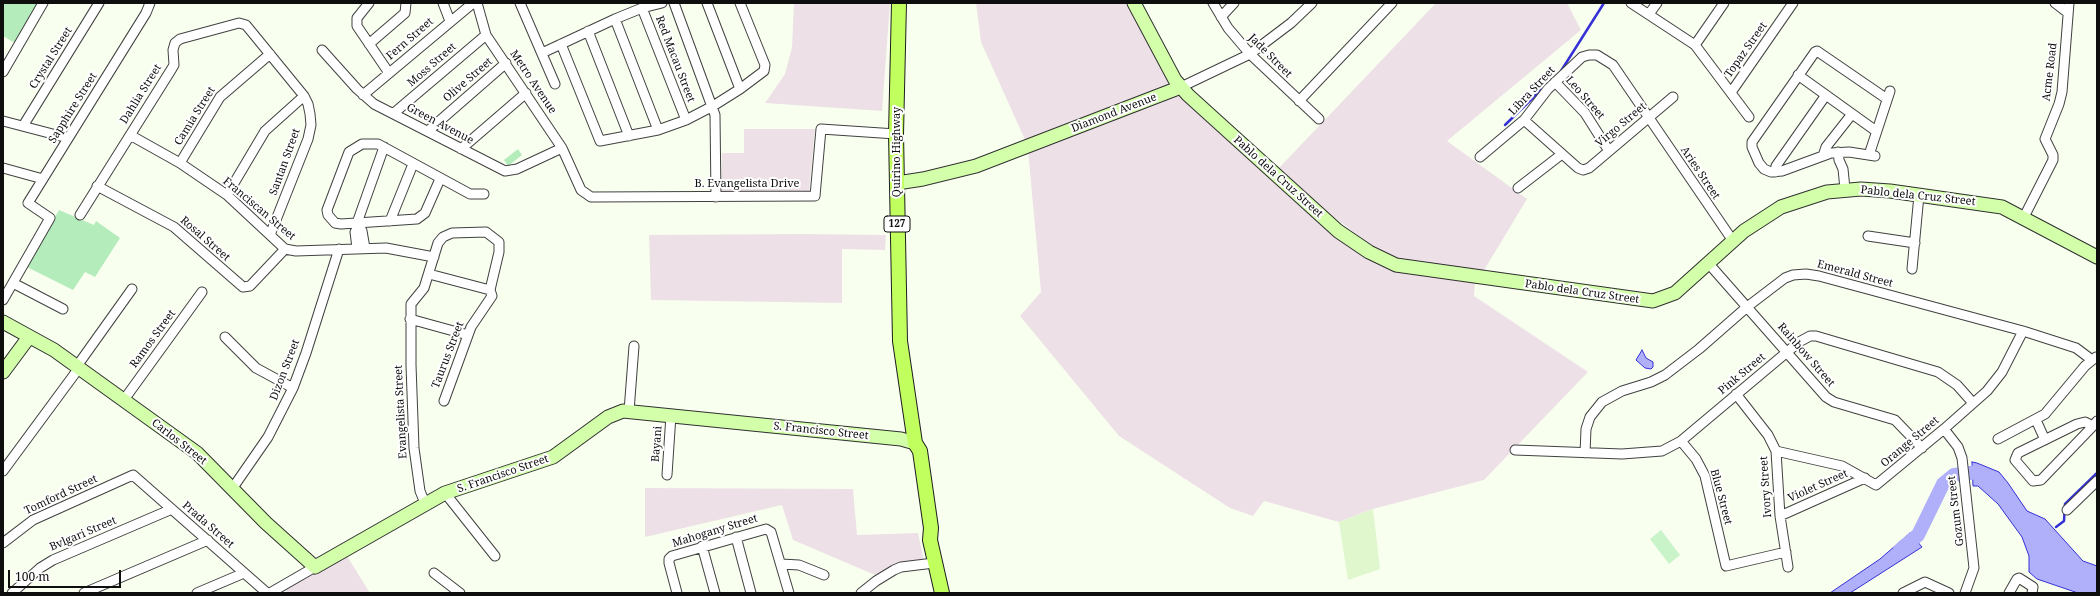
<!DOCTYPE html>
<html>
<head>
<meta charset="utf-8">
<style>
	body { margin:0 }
	#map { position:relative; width:2100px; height:596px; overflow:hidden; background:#f8ffef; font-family:"Noto Serif",serif }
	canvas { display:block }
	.frame { position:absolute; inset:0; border:4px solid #0e0e0e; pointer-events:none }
	.scale { position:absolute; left:8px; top:570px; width:113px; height:18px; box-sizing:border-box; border:2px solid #0e0e0e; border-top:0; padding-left:5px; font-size:12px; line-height:14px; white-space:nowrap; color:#0e0e0e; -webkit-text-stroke:3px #fff; paint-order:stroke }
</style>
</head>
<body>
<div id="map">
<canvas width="2100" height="596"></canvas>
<div class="frame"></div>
<div class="scale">100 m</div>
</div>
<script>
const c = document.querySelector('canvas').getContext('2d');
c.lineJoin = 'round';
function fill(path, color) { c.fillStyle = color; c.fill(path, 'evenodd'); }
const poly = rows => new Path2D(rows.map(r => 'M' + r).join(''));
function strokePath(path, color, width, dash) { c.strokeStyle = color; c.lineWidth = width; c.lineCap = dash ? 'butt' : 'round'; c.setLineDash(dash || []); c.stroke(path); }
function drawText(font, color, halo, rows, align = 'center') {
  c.font = font + ' "Noto Serif",serif'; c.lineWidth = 4; c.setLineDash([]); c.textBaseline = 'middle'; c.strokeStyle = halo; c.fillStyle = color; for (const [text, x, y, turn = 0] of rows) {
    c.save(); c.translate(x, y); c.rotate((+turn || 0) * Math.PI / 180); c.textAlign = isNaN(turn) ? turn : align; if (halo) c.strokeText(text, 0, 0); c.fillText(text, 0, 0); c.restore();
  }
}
const industrial = poly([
	[794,3,890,3,882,111,765,103,785,74,792,47],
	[976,3,1129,3,1175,85,1026,142,981,42],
	[1436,3,1567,3,1581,30,1447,141,1527,199,1483,272,1399,260,1382,253,1315,203,1278,169],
	[1179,90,1367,255,1475,281,1474,296,1588,372,1484,480,1373,509,1339,522,1264,501,1253,516,1230,508,1119,436,1020,316,1041,292,1028,150],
	[744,129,815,129,809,192,721,193,722,153,744,153],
	[649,235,802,234,886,235,885,250,842,249,842,303,651,300],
	[645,488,853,489,857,535,918,533,924,561,878,576,861,569,793,540,782,505,645,537],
	[347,556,370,593,287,593,285,588]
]);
const farmland = poly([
	[1373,509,1380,569,1348,580,1339,522]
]);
const green = poly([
	[3,3,39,3,15,43,3,36],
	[518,149,522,155,508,166,504,160],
	[59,210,94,225,96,221,120,238,95,277,85,272,73,290,25,266]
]);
const pitch = poly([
	[1661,530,1680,555,1669,564,1650,539]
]);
const water = poly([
	[1642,350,1646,358,1653,362,1653,367,1651,369,1645,368,1636,360,1642,350],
	[1972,462,1977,463,1999,472,2008,483,2027,511,2045,519,2083,561,2097,566,2097,593,2078,593,2037,579,2029,572,2029,556,2022,537,1998,504,1978,486,1973,486,1972,462],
	[1910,533,1922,547,1850,593,1830,593,1880,559,1910,533]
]);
const stream = poly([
	[1561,71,1604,3],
	[1505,125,1543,88],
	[2056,527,2064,521,2065,504,2097,473]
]);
const river = poly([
	[1900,550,1918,535,1943,484,1954,475,1978,472,1988,479]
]);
const street = poly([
	[369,3,357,18,357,26,389,73],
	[443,3,450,21],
	[477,3,486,35,562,148,581,190,591,197,815,196,821,129,896,134],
	[520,3,555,84],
	[674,3,715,115,716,197],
	[707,3,740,89],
	[1213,3,1228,28,1250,54,1319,119],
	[1631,3,1695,45,1749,117],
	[2055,3,2068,13],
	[642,8,686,120],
	[1649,14,1657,3],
	[1221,17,1234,3],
	[615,19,658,130],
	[588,31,629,136],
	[369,44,405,13,406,3],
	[561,44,600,141,658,130,686,120,713,106,740,89,764,71,765,65,740,3],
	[1695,45,1724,3],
	[322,50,357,89,374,104,505,171,517,169,562,148],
	[542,53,615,19,642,8,662,3],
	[3,72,43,3],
	[1798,75,1876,131],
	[1555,82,1585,113,1609,151],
	[1181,87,1250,54,1291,23,1312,3],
	[1732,91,1793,3],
	[363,95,473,3],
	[1299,101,1392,3],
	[394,113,486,35],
	[1524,120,1578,168,1583,170,1589,168,1673,97],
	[3,121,68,138],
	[23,126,99,3],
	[428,131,506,63],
	[130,135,180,163,227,195,285,249,296,251,386,248,434,257],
	[461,149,526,93],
	[1838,152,1839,160,1843,169,1845,189],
	[1869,155,1890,91],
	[1823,156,1826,147,1852,114],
	[1875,156,1849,152,1831,153,1782,171,1771,172,1764,169,1759,163,1752,147,1752,142,1815,52,1817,51,1887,99],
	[1480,157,1524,120,1548,89,1582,57,1589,55,1597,55,1613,65,1733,241],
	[180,163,220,97,270,54],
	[3,168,43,179],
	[1775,172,1776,166,1826,95],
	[440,179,425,213,417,219,341,224,335,223,328,215,327,210,349,152,362,144,378,144,470,194,484,194],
	[97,186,174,227,243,287,250,286,285,249],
	[1518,188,1562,154],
	[227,195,265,131,304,96],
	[80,215,171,70,174,65,173,50,175,43,180,39,239,23,246,25,304,96,308,104,310,114,311,125,308,139,270,235],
	[2024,217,2053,160,2053,155,2045,139,2059,104,2062,92,2069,3],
	[390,221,413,164],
	[1868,236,1915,243],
	[357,248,355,232,358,227],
	[365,248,362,231,357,223,384,147],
	[1709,264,1826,397,1834,402,1895,420,1922,448],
	[1912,269,1919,195],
	[429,274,490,290],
	[13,283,63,309],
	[3,300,50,218,28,203,146,13,150,3],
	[410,319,468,335],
	[225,337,256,368,293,388],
	[77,366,132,289],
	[1736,394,1768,435,1776,451,1780,516,1788,567],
	[123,401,202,292],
	[629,411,634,346],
	[2036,420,2045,440],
	[2093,426,2085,422,2077,424,2018,453,2015,460,2033,481,2041,480,2093,426,2097,421],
	[1944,429,1958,447,1962,458,1974,568,1965,593],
	[1998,439,2045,414,2085,366,2096,357],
	[1681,441,1696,459,1705,476,1726,566,1786,552],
	[1515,450,1622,454,1662,451,1681,441,1799,342,1810,336,1816,336,1938,372,1957,385,1973,403],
	[1776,451,1842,466,1876,485,1944,429,1987,391,2002,372,2023,331],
	[1585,453,1586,429,1590,417,1602,402,1622,391,1651,382,1665,375,1699,349,1747,307,1785,278,1793,275,1806,274,1819,276,2023,331,2076,348,2092,360],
	[3,471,79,368],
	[667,475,671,415],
	[232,489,268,437,293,388,306,353,339,249],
	[445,493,495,556],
	[425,503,420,491,414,448,411,365,411,304,424,288,438,243,443,237,452,233,486,232,499,242,499,252,490,290,492,296,471,327,444,401],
	[2067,510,2097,481],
	[1780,516,1865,478],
	[736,537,751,593],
	[3,543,33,520,133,475,267,593],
	[702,546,715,593],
	[781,564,799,565,824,575],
	[434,573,460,593],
	[12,593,40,568,53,560,172,509],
	[84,593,208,540],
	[197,593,244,573],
	[270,593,315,567],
	[677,593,669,563,669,559,672,556,766,529,771,532,789,593],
	[861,593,876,581,894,570,901,567,934,563],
	[1903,593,1925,582,1949,593],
	[2009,593,2017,579,2019,578,2033,587,2032,593]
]);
const secondary = poly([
	[1134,3,1175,80,1188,95,1338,231,1369,252,1396,265,1653,301,1675,293,1744,231,1781,207,1827,192,1861,189,1890,191,2002,207,2097,257],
	[897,183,923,179,976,166,1181,87],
	[3,322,54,350,197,453,266,523,315,567,445,493,553,457,608,417,623,411,901,439,915,443],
	[3,372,29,337]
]);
const primary = poly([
	[899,3,896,134,900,341,915,443,920,451,931,528,930,540,942,593]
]);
const shields = [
	[897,224,26]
];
const shieldNames = [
	["127",897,224]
];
const streetNames = [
	["Fern Street",410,39,-41],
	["Topaz Street",1746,50,-55],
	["Jade Street",1270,56,45],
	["Crystal Street",51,58,-58],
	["Red Macau Street",675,59,69],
	["Moss Street",432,65,-41],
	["Acme Road",2050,72,-83],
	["Olive Street",468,80,-41],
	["Metro Avenue",533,82,56],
	["Libra Street",1532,91,-47],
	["Dahlia Street",141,94,-58],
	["Leo Street",1585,98,49],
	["Sapphire Street",73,108,-58],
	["Diamond Avenue",1114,113,-21],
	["Camia Street",195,116,-58],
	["Green Avenue",440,124,28],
	["Virgo Street",1621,125,-40],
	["Quirino Highway",897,152,-90],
	["Santan Street",285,162,-70],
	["Aries Street",1700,173,56],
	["Pablo dela Cruz Street",1278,177,42],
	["B. Evangelista Drive",747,184],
	["Pablo dela Cruz Street",1918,196,6],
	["Franciscan Street",259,209,40],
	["Rosal Street",205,239,41],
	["Emerald Street",1855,274,15],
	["Pablo dela Cruz Street",1582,292,8],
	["Ramos Street",153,339,-54],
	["Taurus Street",448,355,-69],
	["Rainbow Street",1806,355,49],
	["Dizon Street",285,370,-69],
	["Pink Street",1742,374,-40],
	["Evangelista Street",401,412,-93],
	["S. Francisco Street",821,431,6],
	["Carlos Street",179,442,38],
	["Orange Street",1910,442,-40],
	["Bayani",657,444,-86],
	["S. Francisco Street",503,474,-19],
	["Violet Street",1818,486,-24],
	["Ivory Street",1766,487,-94],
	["Tomford Street",61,495,-25],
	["Blue Street",1721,497,75],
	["Gozum Street",1956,511,-97],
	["Prada Street",208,525,41],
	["Mahogany Street",715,531,-17],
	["Bvlgari Street",83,534,-23]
];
fill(industrial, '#ede1e7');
fill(farmland, '#e0f7cd');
fill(green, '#b5ecbb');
fill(pitch, '#c9f3c8');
fill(water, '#afaffa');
strokePath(water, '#3631d6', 1);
strokePath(stream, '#3631d6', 2.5);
strokePath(river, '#afaffa', 14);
strokePath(street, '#414141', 11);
strokePath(secondary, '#303030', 15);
strokePath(primary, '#1f1f1f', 16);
strokePath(street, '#fff', 9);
strokePath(secondary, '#d3ffaa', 13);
strokePath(primary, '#c1ff5f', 14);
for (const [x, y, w] of shields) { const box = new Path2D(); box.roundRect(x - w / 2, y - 8, w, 16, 3); c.fillStyle = '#fff'; c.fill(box); strokePath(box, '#0e0e0e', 1); }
drawText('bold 10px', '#0e0e0e', null, shieldNames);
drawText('11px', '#0e0e0e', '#fff', streetNames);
</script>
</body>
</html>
